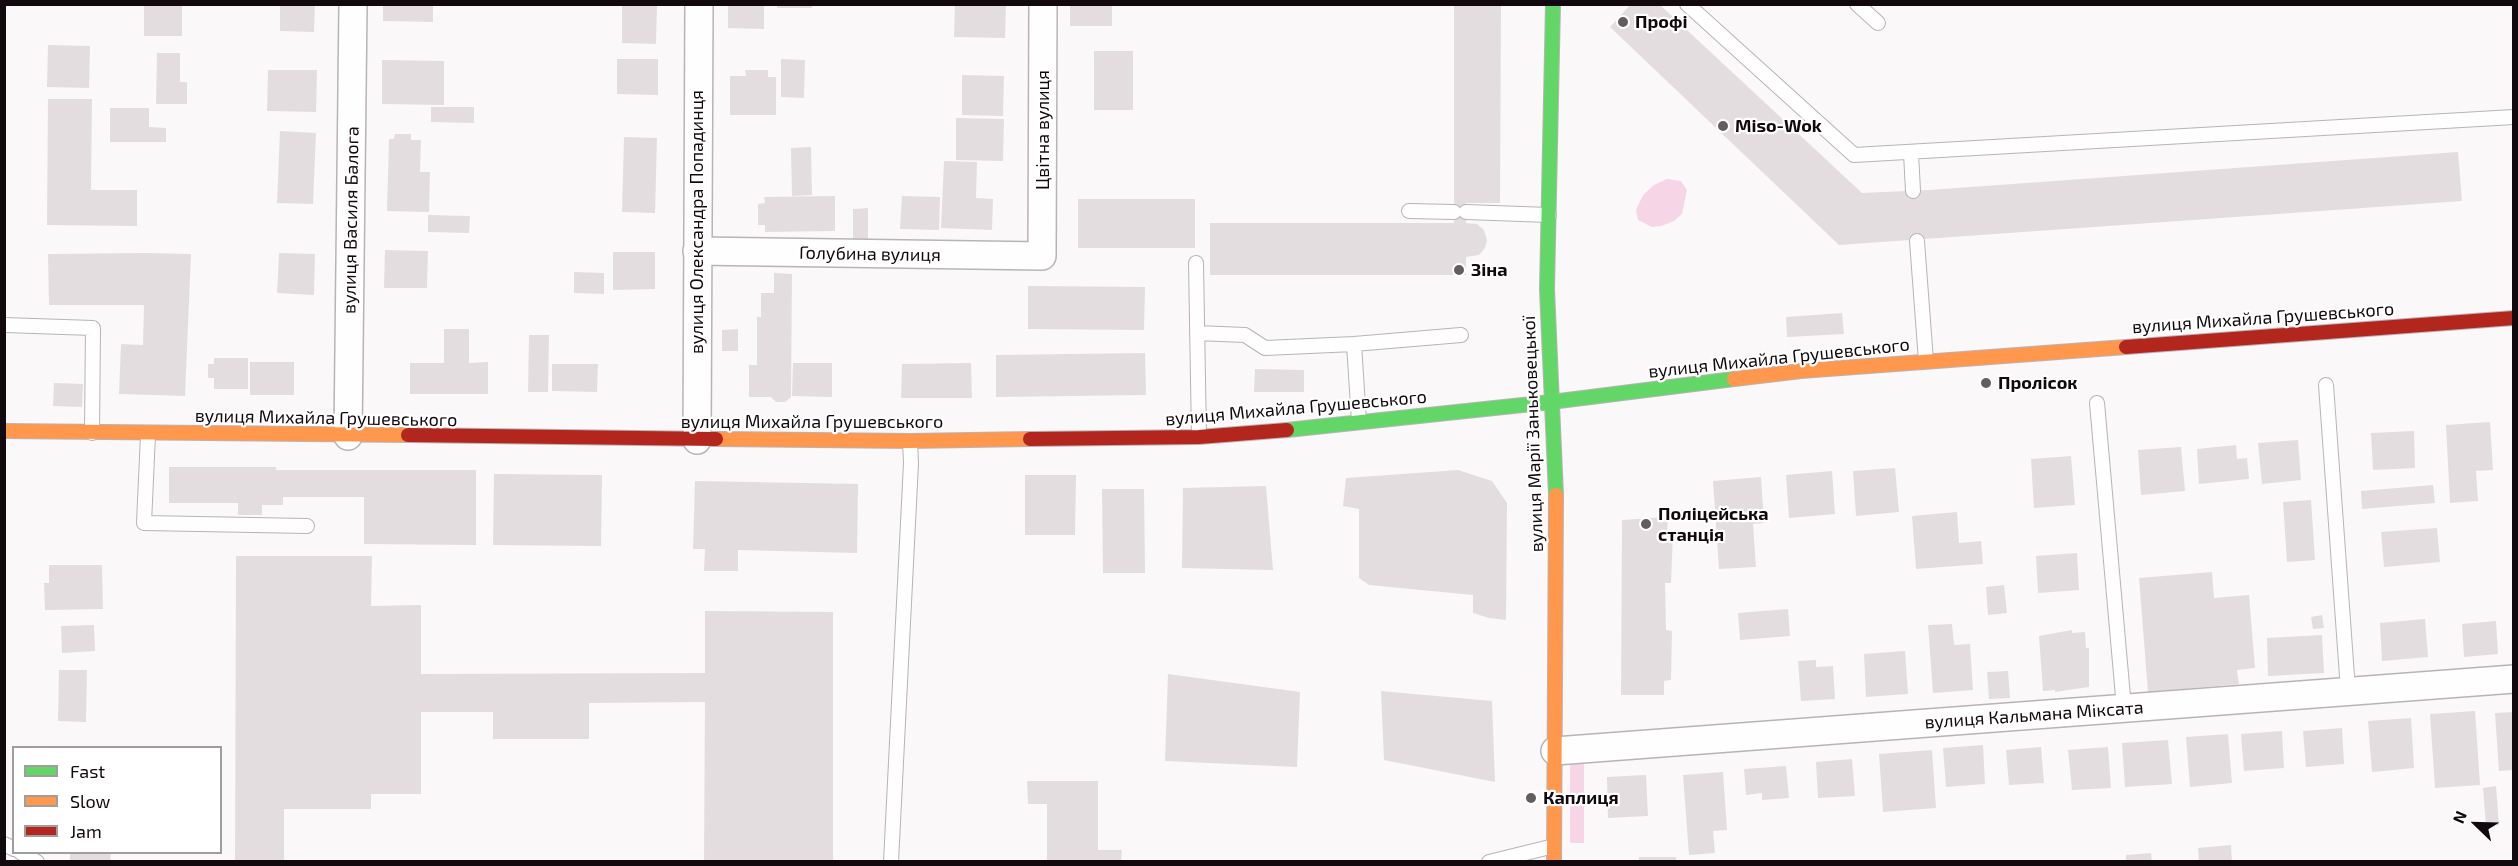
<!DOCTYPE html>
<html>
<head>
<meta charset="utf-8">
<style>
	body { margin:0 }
	#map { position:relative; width:2518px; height:866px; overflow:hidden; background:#fbf8f9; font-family:"Exo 2",sans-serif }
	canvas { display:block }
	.frame { position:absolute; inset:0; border:6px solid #12090e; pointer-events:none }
	.legend { position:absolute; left:12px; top:746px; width:210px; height:108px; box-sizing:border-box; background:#fff; border:2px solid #a09d9f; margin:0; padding:8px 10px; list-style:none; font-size:18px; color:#12090e }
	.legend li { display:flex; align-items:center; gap:12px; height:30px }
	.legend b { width:30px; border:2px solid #a09d9f }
	.north { position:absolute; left:2446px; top:794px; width:60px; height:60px; -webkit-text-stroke:4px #fff; paint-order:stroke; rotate:293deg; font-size:16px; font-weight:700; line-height:24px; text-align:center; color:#12090e }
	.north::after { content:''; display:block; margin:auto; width:21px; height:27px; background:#12090e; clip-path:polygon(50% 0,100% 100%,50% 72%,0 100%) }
</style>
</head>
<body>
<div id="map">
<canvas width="2518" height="866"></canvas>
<div class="frame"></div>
<ul class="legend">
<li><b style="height:8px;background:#63d668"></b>Fast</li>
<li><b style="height:8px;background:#ff974d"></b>Slow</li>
<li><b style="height:8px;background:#b3261e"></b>Jam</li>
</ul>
<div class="north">N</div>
</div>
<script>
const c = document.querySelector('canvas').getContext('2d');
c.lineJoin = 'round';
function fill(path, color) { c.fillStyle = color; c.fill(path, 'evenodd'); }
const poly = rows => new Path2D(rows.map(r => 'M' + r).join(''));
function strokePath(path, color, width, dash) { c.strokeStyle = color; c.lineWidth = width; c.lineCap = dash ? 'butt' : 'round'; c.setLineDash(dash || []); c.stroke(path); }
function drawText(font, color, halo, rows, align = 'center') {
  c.font = font + ' "Exo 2",sans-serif'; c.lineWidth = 4.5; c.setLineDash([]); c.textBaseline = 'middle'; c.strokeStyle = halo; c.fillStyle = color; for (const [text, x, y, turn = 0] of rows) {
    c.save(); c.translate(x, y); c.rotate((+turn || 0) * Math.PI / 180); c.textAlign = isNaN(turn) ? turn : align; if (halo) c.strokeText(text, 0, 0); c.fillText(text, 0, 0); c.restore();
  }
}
const green = poly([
	[1667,179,1681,181,1687,190,1682,214,1674,221,1661,226,1652,227,1638,220,1636,210,1643,195,1654,185],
	[1570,763,1584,763,1584,843,1570,843]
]);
const building = poly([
	[144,4,182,4,182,36,144,36],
	[280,4,315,4,314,32,280,31],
	[383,4,433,4,433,22,383,21],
	[622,4,657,4,656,44,622,43],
	[728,4,764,4,764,29,728,28],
	[777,4,812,4,812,8,777,8],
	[955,4,1006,4,1005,38,954,37],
	[1070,4,1112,4,1112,26,1070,26],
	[1454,4,1501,4,1500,203,1466,203,1466,223,1477,224,1484,230,1487,240,1485,248,1479,255,1466,257,1466,275,1210,275,1210,223,1454,223],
	[1631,4,1659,4,1862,193,1929,190,2458,152,2462,201,1839,245,1610,27],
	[48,45,90,46,89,88,47,87],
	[1094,51,1133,51,1133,110,1094,110],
	[157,53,180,53,180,82,187,82,187,104,156,104],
	[617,59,658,59,658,95,617,94],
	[781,59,805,60,804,98,781,97],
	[382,60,444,61,444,105,382,104],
	[268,70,317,70,316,112,267,111],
	[745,70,768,70,768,77,776,77,776,115,730,115,730,76,746,76],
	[962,75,1004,76,1003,116,962,115],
	[48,99,92,99,91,190,137,190,137,226,47,225],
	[431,107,474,107,474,123,431,122],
	[110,108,149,108,149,127,166,128,166,142,110,142],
	[956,118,1004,119,1003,161,956,160],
	[280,131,316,133,313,204,277,203],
	[395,134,411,134,411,140,421,140,420,172,430,172,429,212,387,211,389,139,394,139],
	[624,137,657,138,655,213,622,212],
	[811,147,812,195,792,196,791,148],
	[944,161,977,162,976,198,993,199,992,230,941,228],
	[835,196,835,231,765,232,765,225,758,225,758,204,765,203,764,197],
	[902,196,940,197,939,230,900,229],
	[1078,199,1195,199,1195,248,1078,248],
	[868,208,868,240,853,239,853,209],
	[428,215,470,216,469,233,428,232],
	[385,250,428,251,427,288,384,288],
	[613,252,655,252,655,289,613,290],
	[145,253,191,254,185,396,119,394,121,344,143,345,144,305,49,305,48,254],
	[279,253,315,254,314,295,277,293],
	[574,272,604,273,604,294,574,293],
	[774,273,792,274,791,397,785,402,776,402,771,397,749,397,749,365,757,365,757,317,761,317,761,293,774,293],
	[1028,286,1145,287,1144,330,1028,329],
	[1842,313,1844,334,1787,337,1786,317],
	[444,329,469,329,469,363,488,362,488,394,410,394,410,363,444,363],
	[738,329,738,351,722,351,722,330],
	[529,335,549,335,548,392,528,392],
	[1145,353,1146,395,996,397,996,355],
	[214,358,248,358,248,389,214,389,214,378,208,378,208,364,214,364],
	[250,362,294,362,294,395,250,395],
	[793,363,832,363,832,397,792,396],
	[971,363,972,398,901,398,902,364],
	[552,364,598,364,597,392,552,391],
	[1255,369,1304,370,1304,392,1254,392],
	[54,383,83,384,82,407,53,406],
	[2490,422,2493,470,2476,471,2478,501,2450,503,2446,425],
	[2414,431,2415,468,2373,470,2371,433],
	[2298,440,2301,480,2262,484,2258,443],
	[2236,445,2237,459,2247,458,2249,479,2199,484,2197,449],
	[2181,447,2185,491,2141,495,2138,450],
	[2071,456,2075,505,2034,508,2031,459],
	[169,467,276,467,276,470,476,470,476,545,364,544,364,497,283,497,283,505,262,505,262,515,238,515,238,503,169,503],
	[1895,468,1899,512,1856,516,1853,471],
	[1458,470,1492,481,1507,503,1506,620,1489,618,1473,613,1473,595,1369,585,1359,578,1359,509,1343,506,1346,478],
	[1832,471,1835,514,1789,518,1786,475],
	[494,474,602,475,601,546,493,545],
	[1025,475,1076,475,1075,535,1025,535],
	[1761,477,1764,523,1753,524,1756,567,1719,569,1713,481],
	[695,481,858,484,857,553,738,550,738,571,704,571,705,549,693,549],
	[2433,485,2435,503,2362,509,2361,491],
	[1266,486,1273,570,1182,568,1183,488],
	[1102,489,1144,489,1145,573,1103,573],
	[2311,500,2315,560,2287,562,2283,502],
	[1957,512,1959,543,1981,541,1983,564,1916,569,1912,516],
	[1668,517,1667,532,1673,532,1671,583,1665,583,1666,630,1672,631,1671,680,1664,681,1664,695,1621,695,1622,520],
	[2437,528,2440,562,2384,567,2381,532],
	[2077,553,2079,590,2038,593,2036,556],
	[236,556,372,556,371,606,421,605,421,674,705,673,705,611,833,612,833,862,704,862,705,702,589,703,589,739,493,739,493,712,421,712,421,794,371,794,371,809,284,809,284,862,235,862],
	[49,565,102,565,103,609,45,610,44,583,49,583],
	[2212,572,2214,598,2249,595,2255,668,2237,670,2239,684,2148,692,2139,578],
	[2004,585,2007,613,1988,615,1986,587],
	[1788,609,1790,636,1740,640,1738,613],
	[2322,615,2324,628,2313,629,2311,617],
	[2425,619,2428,657,2382,661,2380,623],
	[2496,621,2498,654,2464,657,2462,624],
	[1952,624,1954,645,1970,644,1973,690,1933,693,1928,625],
	[94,625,95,651,62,653,61,626],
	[2072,630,2072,633,2085,632,2086,648,2089,648,2089,687,2055,692,2055,690,2043,691,2039,636],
	[2322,635,2324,673,2268,676,2267,638],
	[1905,651,1908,694,1866,697,1864,654],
	[1816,660,1816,667,1833,666,1835,699,1801,701,1798,661],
	[59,670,87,670,86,722,58,721],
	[2008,671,2010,698,1989,699,1987,672],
	[1168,674,1300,692,1297,767,1165,761],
	[1381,691,1492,701,1495,782,1384,760],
	[2475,711,2480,785,2435,788,2430,714],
	[2514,712,2514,770,2499,771,2495,713],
	[2411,718,2414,768,2372,772,2368,721],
	[2342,728,2344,764,2306,767,2303,731],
	[2282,731,2284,768,2244,771,2241,734],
	[2228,734,2232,783,2190,787,2186,737],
	[2168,740,2172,784,2125,787,2122,743],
	[1983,745,1985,784,1946,787,1943,748],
	[2041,747,2044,783,2009,785,2006,750],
	[2108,747,2111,788,2072,790,2068,750],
	[1932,750,1936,808,1883,812,1879,754],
	[1852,759,1855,796,1818,798,1816,762],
	[1786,766,1789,798,1762,800,1762,793,1746,795,1744,769],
	[1723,772,1727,830,1713,831,1715,853,1689,855,1683,775],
	[1646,775,1648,816,1608,818,1607,777],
	[1027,781,1098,781,1098,850,1122,850,1121,862,1047,862,1047,804,1028,804],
	[2496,786,2499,825,2486,826,2483,788],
	[2231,845,2232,862,2199,862,2198,848],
	[70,852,111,852,110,862,70,862],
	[2151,853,2152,862,2126,862,2126,855],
	[1639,857,1676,857,1676,862,1639,862]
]);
const lane = poly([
	[1687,4,1854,155,2514,117],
	[1857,4,1878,23],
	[1911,153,1913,191],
	[1409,211,1454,212],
	[1466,212,1549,215],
	[1917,241,1926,361],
	[1196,263,1199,437],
	[4,325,93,328,92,433],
	[1197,333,1245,335,1265,348,1354,344,1461,335],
	[1354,344,1359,422],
	[2326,385,2348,690],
	[2097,403,2124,708],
	[148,435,144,523,307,526],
	[4,844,14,849],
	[20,852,37,862],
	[891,862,911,463,910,441],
	[1489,862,1554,846]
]);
const street = poly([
	[697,251,1042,256,1043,4],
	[348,436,353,4],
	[697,440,699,4],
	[1555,751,2514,679]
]);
const fast = poly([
	[1553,4,1547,289,1556,495],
	[1287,430,1551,402,1734,379]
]);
const slow = poly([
	[1734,379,1801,371,2126,347],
	[4,431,408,435],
	[716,439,910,441,1030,439],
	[1554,862,1556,495]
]);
const jam = poly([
	[2126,347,2514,318],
	[408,435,716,439],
	[1030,439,1199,437,1287,430]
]);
const markers = [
	[1623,22,6,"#645d60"],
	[1723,126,6,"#645d60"],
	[1459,270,6,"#645d60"],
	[1986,383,6,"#645d60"],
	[1646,524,6,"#645d60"],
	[1531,798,6,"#645d60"]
];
const poiNames = [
	["Профі",1635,22],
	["Miso-Wok",1735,126],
	["Зіна",1471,270],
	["Пролісок",1998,383],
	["Поліцейська",1658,514],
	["станція",1658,535],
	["Каплиця",1543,798]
];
const streetNames = [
	["Цвітна вулиця",1043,130,-90],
	["вулиця Василя Балога",351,220,-89],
	["вулиця Олександра Попадинця",697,222,-90],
	["Голубина вулиця",870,254,1],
	["вулиця Михайла Грушевського",2263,318,-4],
	["вулиця Михайла Грушевського",1779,358,-6],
	["вулиця Михайла Грушевського",1296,408,-5],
	["вулиця Михайла Грушевського",326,418,1],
	["вулиця Михайла Грушевського",812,422],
	["вулиця Марії Заньковецької",1533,434,-92],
	["вулиця Кальмана Міксата",2034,715,-4]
];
fill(green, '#f6d5e7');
fill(building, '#e3dde0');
strokePath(lane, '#b9b3b6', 16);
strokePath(street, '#b9b3b6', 30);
strokePath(fast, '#b9b3b6', 16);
strokePath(slow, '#b9b3b6', 16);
strokePath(jam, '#b9b3b6', 16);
strokePath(lane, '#fefefe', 14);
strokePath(street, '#fefefe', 27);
strokePath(fast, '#63d668', 14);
strokePath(slow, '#ff974d', 14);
strokePath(jam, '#b3261e', 14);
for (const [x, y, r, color] of markers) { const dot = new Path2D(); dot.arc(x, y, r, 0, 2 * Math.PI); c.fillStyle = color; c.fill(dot); strokePath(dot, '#fff', 2); }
drawText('bold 18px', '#12090e', '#fff', poiNames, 'left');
drawText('18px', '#12090e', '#fff', streetNames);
</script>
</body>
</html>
